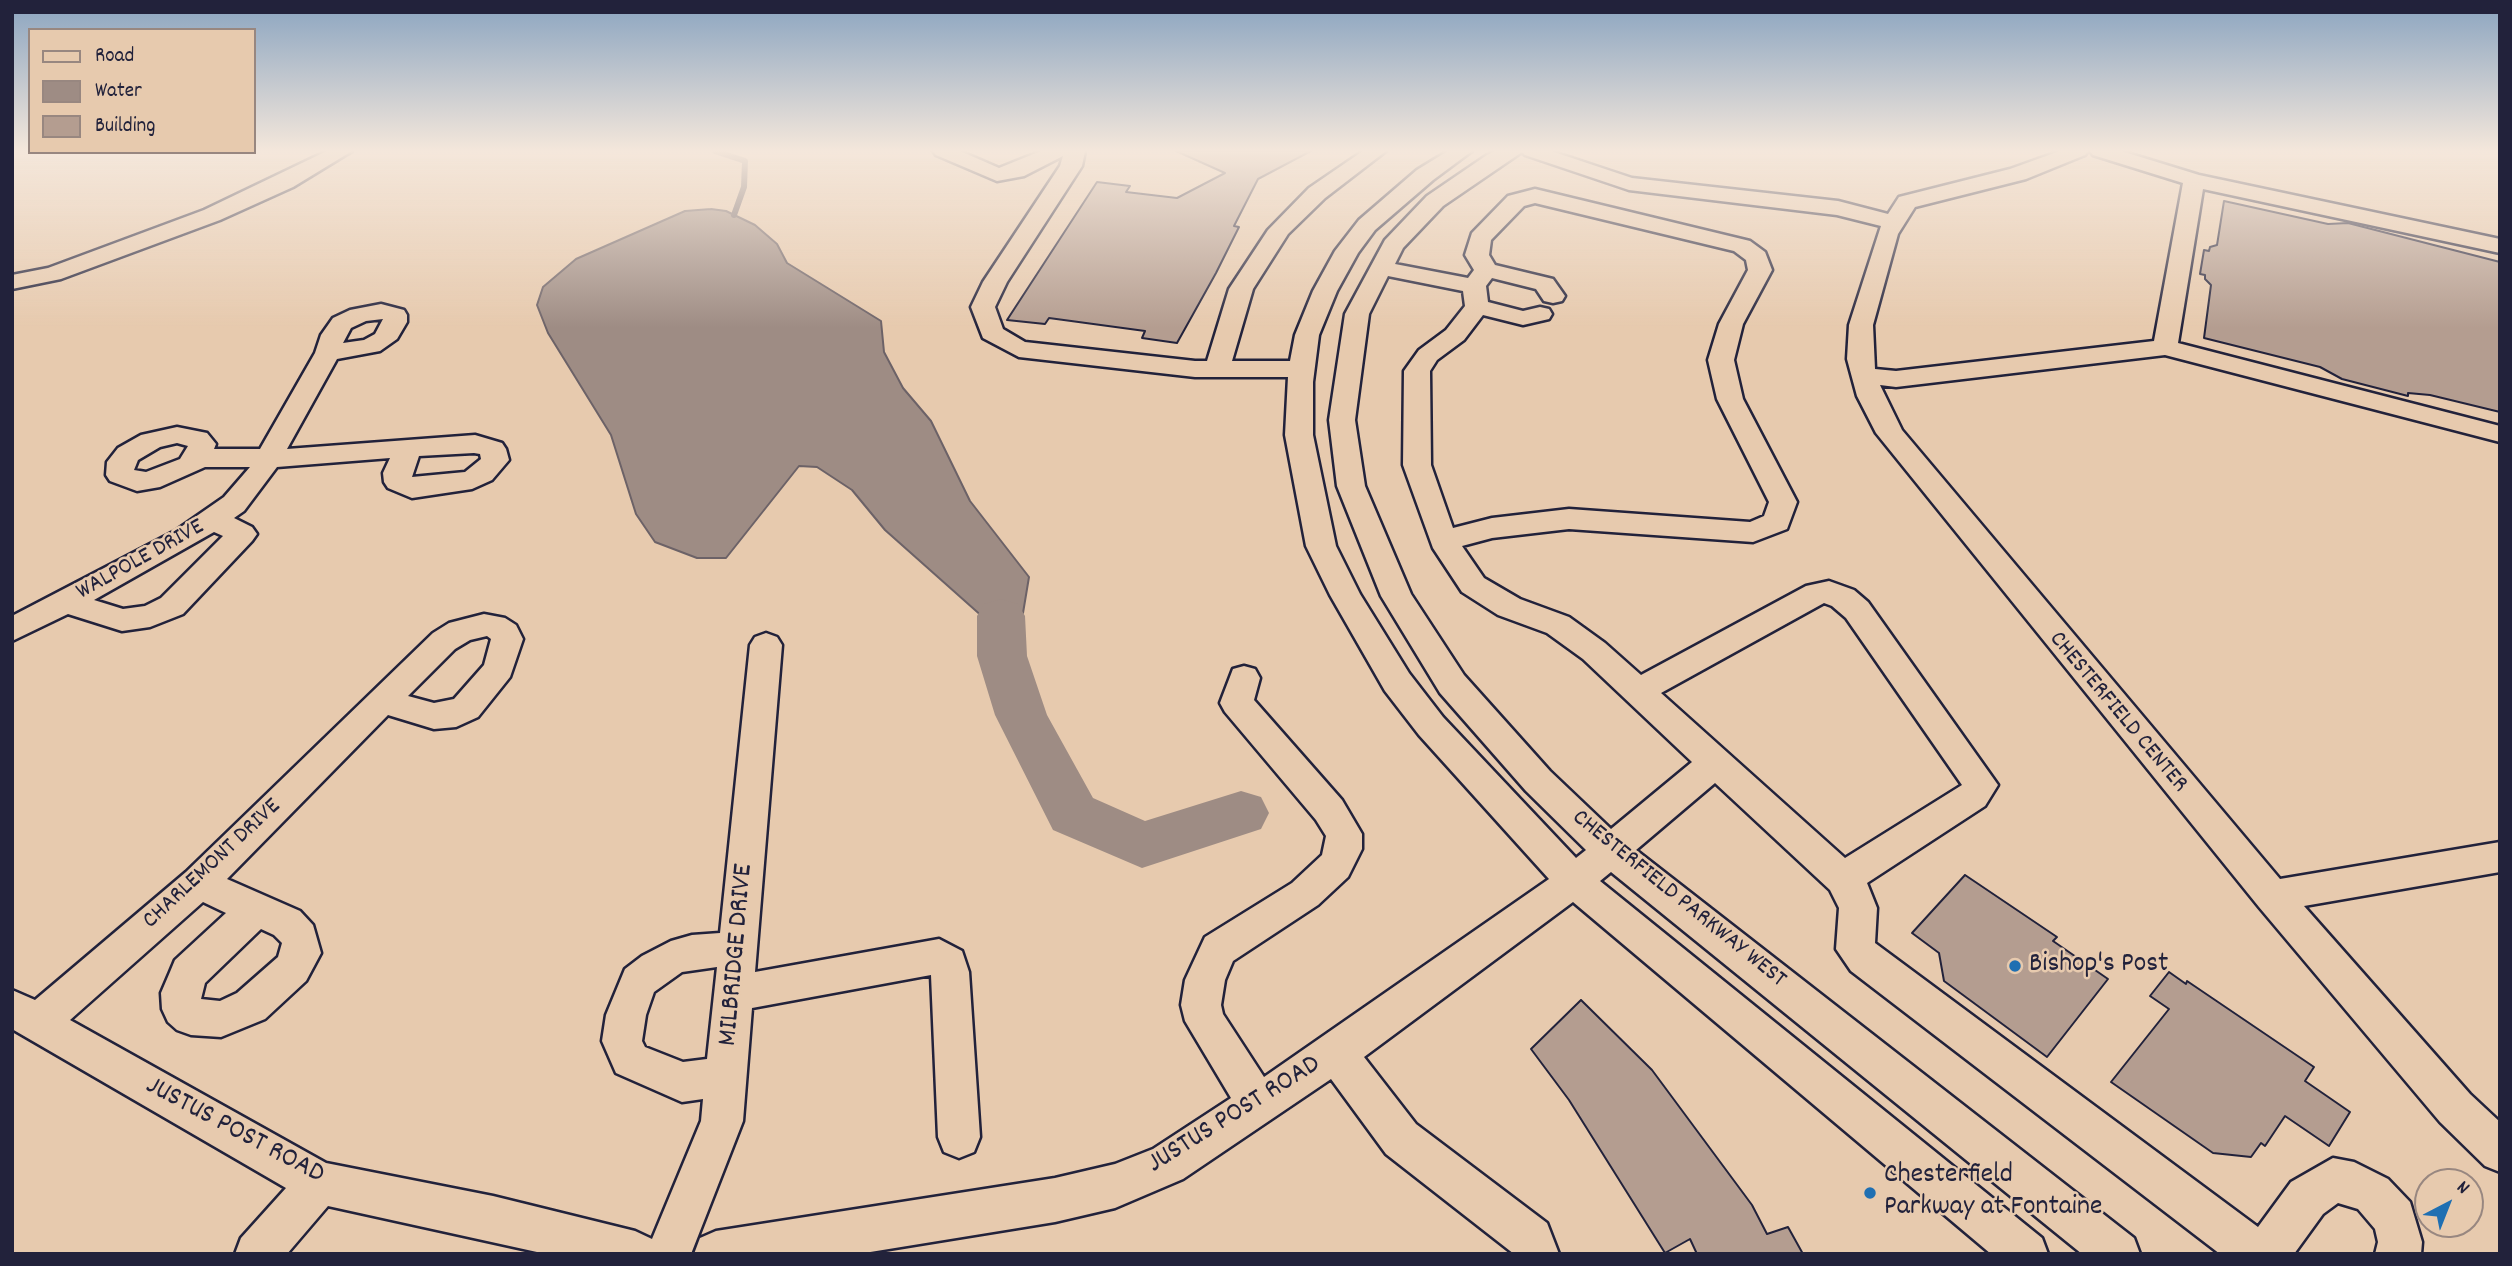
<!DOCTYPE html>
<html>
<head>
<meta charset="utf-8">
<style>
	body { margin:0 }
	#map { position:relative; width:2512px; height:1266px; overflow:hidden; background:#e7caae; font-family:Dekko,sans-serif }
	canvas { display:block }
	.frame { position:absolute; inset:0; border:14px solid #22223b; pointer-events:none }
	.legend { position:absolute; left:28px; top:28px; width:228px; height:126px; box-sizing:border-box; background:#e7caae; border:2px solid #988780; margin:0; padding:9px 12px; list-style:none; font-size:21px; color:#22223b }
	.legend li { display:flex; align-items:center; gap:14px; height:35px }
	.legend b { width:35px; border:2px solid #988780 }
	.north { position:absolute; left:2414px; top:1168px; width:70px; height:70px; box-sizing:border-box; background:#e7caae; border:2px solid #988780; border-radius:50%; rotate:42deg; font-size:19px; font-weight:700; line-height:28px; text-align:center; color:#22223b }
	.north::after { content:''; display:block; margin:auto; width:24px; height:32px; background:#1f6fb2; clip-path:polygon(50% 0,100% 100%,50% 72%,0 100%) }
</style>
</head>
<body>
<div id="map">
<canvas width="2512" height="1266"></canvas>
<div class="frame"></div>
<ul class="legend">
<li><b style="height:9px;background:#e7caae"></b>Road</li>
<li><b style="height:19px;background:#9e8c84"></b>Water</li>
<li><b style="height:19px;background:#b49d90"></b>Building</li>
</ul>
<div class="north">N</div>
</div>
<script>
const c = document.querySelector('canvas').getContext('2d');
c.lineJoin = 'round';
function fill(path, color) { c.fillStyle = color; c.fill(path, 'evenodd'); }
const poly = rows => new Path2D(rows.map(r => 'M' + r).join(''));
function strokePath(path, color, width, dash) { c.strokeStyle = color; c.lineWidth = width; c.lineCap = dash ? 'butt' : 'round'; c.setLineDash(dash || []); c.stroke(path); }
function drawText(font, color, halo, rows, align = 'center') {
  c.font = font + ' Dekko,sans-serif'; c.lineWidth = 5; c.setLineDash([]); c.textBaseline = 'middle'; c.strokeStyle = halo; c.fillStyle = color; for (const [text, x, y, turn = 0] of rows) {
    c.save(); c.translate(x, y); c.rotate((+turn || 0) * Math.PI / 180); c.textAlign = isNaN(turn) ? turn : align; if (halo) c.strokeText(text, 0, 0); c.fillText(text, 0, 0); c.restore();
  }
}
const water = poly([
	[711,209,726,211,755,225,777,244,787,263,881,321,884,352,903,388,931,421,970,501,1029,577,1023,613,984,618,885,530,852,490,817,467,799,466,726,558,697,558,655,542,636,514,611,435,548,333,537,305,543,287,576,259,685,211,711,209]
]);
const stream = poly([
	[715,151,745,161,744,187,734,215]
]);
const river = poly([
	[1001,599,1018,604,1025,616,1027,656,1047,715,1093,798,1145,821,1241,791,1261,797,1269,813,1261,829,1142,868,1053,830,995,715,977,656,977,616,984,604,1001,599]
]);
const building = poly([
	[1176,151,1311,151,1258,179,1234,226,1239,227,1216,273,1177,343,1142,338,1145,331,1049,318,1045,324,1007,320,1097,182,1130,186,1126,192,1177,198,1225,173,1176,151],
	[2224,201,2328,224,2348,223,2500,262,2500,412,2430,395,2408,393,2408,396,2342,379,2320,367,2204,338,2211,285,2205,279,2205,275,2200,274,2204,250,2209,251,2210,247,2217,245,2224,201],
	[1965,875,2057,937,2053,941,2108,979,2047,1057,1944,981,1939,953,1912,933,1965,875],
	[2169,972,2186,984,2187,981,2314,1067,2305,1081,2350,1112,2329,1146,2285,1116,2265,1146,2261,1143,2251,1157,2213,1153,2111,1082,2169,1009,2150,996,2169,972],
	[1581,1000,1652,1070,1752,1205,1767,1234,1788,1227,1803,1254,1697,1254,1690,1239,1665,1253,1569,1100,1531,1049,1581,1000]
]);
const minor = poly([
	[327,151,352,151,293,187,220,220,61,279,12,289,12,275,48,268,204,210,327,151],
	[933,151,960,151,999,168,1041,151,1085,151,1082,166,1007,282,995,307,1003,329,1025,342,1195,361,1207,361,1229,289,1268,230,1309,188,1363,151,1386,151,1325,198,1288,234,1253,289,1232,361,1290,361,1295,335,1313,291,1335,251,1359,220,1417,170,1448,151,1472,151,1433,180,1375,230,1358,253,1337,291,1319,335,1313,382,1313,435,1336,546,1360,594,1409,673,1443,717,1576,858,1586,850,1526,791,1440,693,1381,596,1337,486,1329,420,1345,314,1385,240,1427,196,1487,155,1495,151,1551,151,1632,178,1838,201,1888,214,1899,197,2010,169,2060,151,2088,151,2085,155,2026,179,1915,207,1898,234,1873,325,1875,369,1896,371,2154,341,2183,183,2093,155,2090,151,2121,151,2199,175,2500,239,2500,253,2203,189,2178,343,2500,426,2500,442,2165,355,1896,387,1880,385,1902,430,2280,879,2500,842,2500,872,2304,906,2470,1094,2500,1122,2500,1172,2485,1166,2440,1122,2259,907,1876,433,1857,396,1847,359,1849,325,1881,226,1837,215,1629,190,1525,155,1522,152,1443,206,1403,248,1395,264,1468,278,1474,270,1465,255,1472,233,1508,196,1535,189,1750,241,1765,252,1772,270,1743,324,1734,360,1743,399,1797,502,1787,529,1753,542,1569,529,1492,538,1462,546,1484,578,1520,599,1569,617,1605,643,1641,675,1806,586,1829,581,1854,590,1868,602,1998,785,1985,806,1867,883,1877,908,1875,943,2258,1227,2291,1182,2333,1158,2354,1162,2388,1179,2410,1202,2422,1242,2421,1254,2375,1254,2378,1242,2375,1229,2358,1209,2338,1203,2323,1214,2294,1254,2220,1254,1851,971,1836,949,1839,908,1830,890,1715,783,1636,850,2134,1238,2140,1254,2082,1254,1611,872,1600,881,2042,1238,2048,1254,1991,1254,1573,902,1364,1057,1416,1124,1547,1223,1559,1254,1514,1254,1386,1154,1331,1079,1183,1179,1115,1208,1055,1222,858,1254,694,1254,700,1238,716,1231,1055,1178,1115,1164,1153,1149,1231,1098,1185,1021,1181,1005,1185,980,1205,937,1292,883,1322,855,1326,836,1316,820,1225,712,1220,703,1233,669,1244,666,1255,669,1260,678,1254,700,1342,800,1362,834,1362,849,1348,877,1318,905,1233,961,1225,980,1221,1005,1223,1014,1264,1077,1549,879,1419,735,1385,691,1330,595,1306,546,1285,435,1288,377,1195,377,1019,357,983,338,971,307,983,282,1060,166,1063,156,1024,176,997,181,936,155,933,151],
	[1535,203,1734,251,1746,260,1748,270,1719,324,1708,360,1717,399,1769,502,1764,516,1750,522,1569,509,1492,518,1453,528,1431,465,1430,371,1437,360,1464,340,1483,315,1523,325,1549,319,1552,314,1549,309,1540,307,1523,311,1488,302,1486,286,1492,278,1536,289,1544,301,1553,303,1562,301,1565,296,1553,279,1495,265,1489,255,1491,240,1524,206,1535,203],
	[1388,276,1463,291,1465,306,1446,330,1419,350,1404,371,1403,465,1433,548,1462,592,1498,615,1547,633,1583,659,1692,762,1611,829,1550,771,1464,675,1411,594,1365,486,1355,420,1369,314,1388,276],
	[1824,603,1832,606,1846,618,1962,785,1845,858,1661,693,1824,603],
	[381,304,404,310,407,315,407,322,397,339,380,351,337,359,287,449,475,435,502,443,506,449,509,460,492,480,472,489,412,498,388,488,384,482,383,473,390,458,277,467,244,511,234,518,252,527,257,534,252,541,183,614,150,627,122,631,68,614,12,641,12,616,175,531,224,497,250,467,205,467,160,487,137,491,110,481,106,475,107,462,118,448,141,435,177,427,207,433,216,444,214,449,260,449,315,353,321,335,333,318,350,310,381,304],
	[383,319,375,334,364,340,343,343,351,328,366,321,383,319],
	[177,443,188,446,180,459,146,472,134,470,138,460,160,447,177,443],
	[474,453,480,454,481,459,465,472,412,477,419,456,474,453],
	[214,532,223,536,161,598,145,606,123,609,94,600,214,532],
	[484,614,505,618,516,625,523,639,510,677,478,717,456,727,434,729,388,715,227,879,300,911,313,925,321,953,306,981,265,1019,221,1037,191,1035,177,1030,168,1022,162,1009,161,993,170,972,175,960,226,913,203,902,70,1020,326,1163,493,1196,635,1231,652,1239,701,1121,703,1099,682,1102,616,1073,602,1041,606,1015,625,969,642,956,671,941,692,935,720,933,750,645,755,637,766,633,777,637,782,645,755,972,939,939,962,951,969,972,980,1137,974,1152,959,1158,944,1152,938,1137,931,975,752,1008,743,1121,691,1254,546,1254,328,1206,287,1254,235,1254,241,1238,286,1188,12,1029,12,990,35,1000,186,872,433,633,449,623,484,614],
	[487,636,491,639,484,665,454,699,434,703,408,696,455,649,470,640,487,636],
	[261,929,274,935,282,943,278,957,237,993,220,1001,201,999,205,983,261,929],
	[717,967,707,1059,683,1062,645,1047,642,1041,646,1015,654,992,682,972,717,967]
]);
const markers = [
	[2015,966,7,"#1f6fb2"],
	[1870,1193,7,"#1f6fb2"]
];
const streetNames = [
	["WALPOLE DRIVE",141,561,-29],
	["CHESTERFIELD CENTER",2117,713,50],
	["CHARLEMONT DRIVE",213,865,-43],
	["CHESTERFIELD PARKWAY WEST",1678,900,39]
];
const nearStreetnames = [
	["MILBRIDGE DRIVE",738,955,-85],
	["JUSTUS POST ROAD",1235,1116,-32],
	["JUSTUS POST ROAD",234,1132,28]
];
const nearPoinames = [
	["Bishop's Post",2029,966],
	["Chesterfield",1884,1177],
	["Parkway at Fontaine",1884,1209]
];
fill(water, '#9e8c84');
strokePath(water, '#6c6267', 2);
strokePath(stream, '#6c6267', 6);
fill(river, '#9e8c84');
fill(building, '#b49d90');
strokePath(building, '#22223b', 2);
strokePath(minor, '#22223b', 5);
fill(minor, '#e7caae');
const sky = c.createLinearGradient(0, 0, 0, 328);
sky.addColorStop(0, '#8aa4c0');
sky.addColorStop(0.46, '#f4e7db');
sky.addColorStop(1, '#f4e7db00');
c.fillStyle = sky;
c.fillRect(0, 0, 2512, 328);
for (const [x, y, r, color] of markers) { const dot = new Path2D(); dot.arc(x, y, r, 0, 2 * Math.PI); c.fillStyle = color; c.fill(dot); strokePath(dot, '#e7caae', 2.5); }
drawText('24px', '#22223b', '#e7caae', streetNames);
drawText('28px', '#22223b', '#e7caae', nearStreetnames);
drawText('28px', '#22223b', '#e7caae', nearPoinames, 'left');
</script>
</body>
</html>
